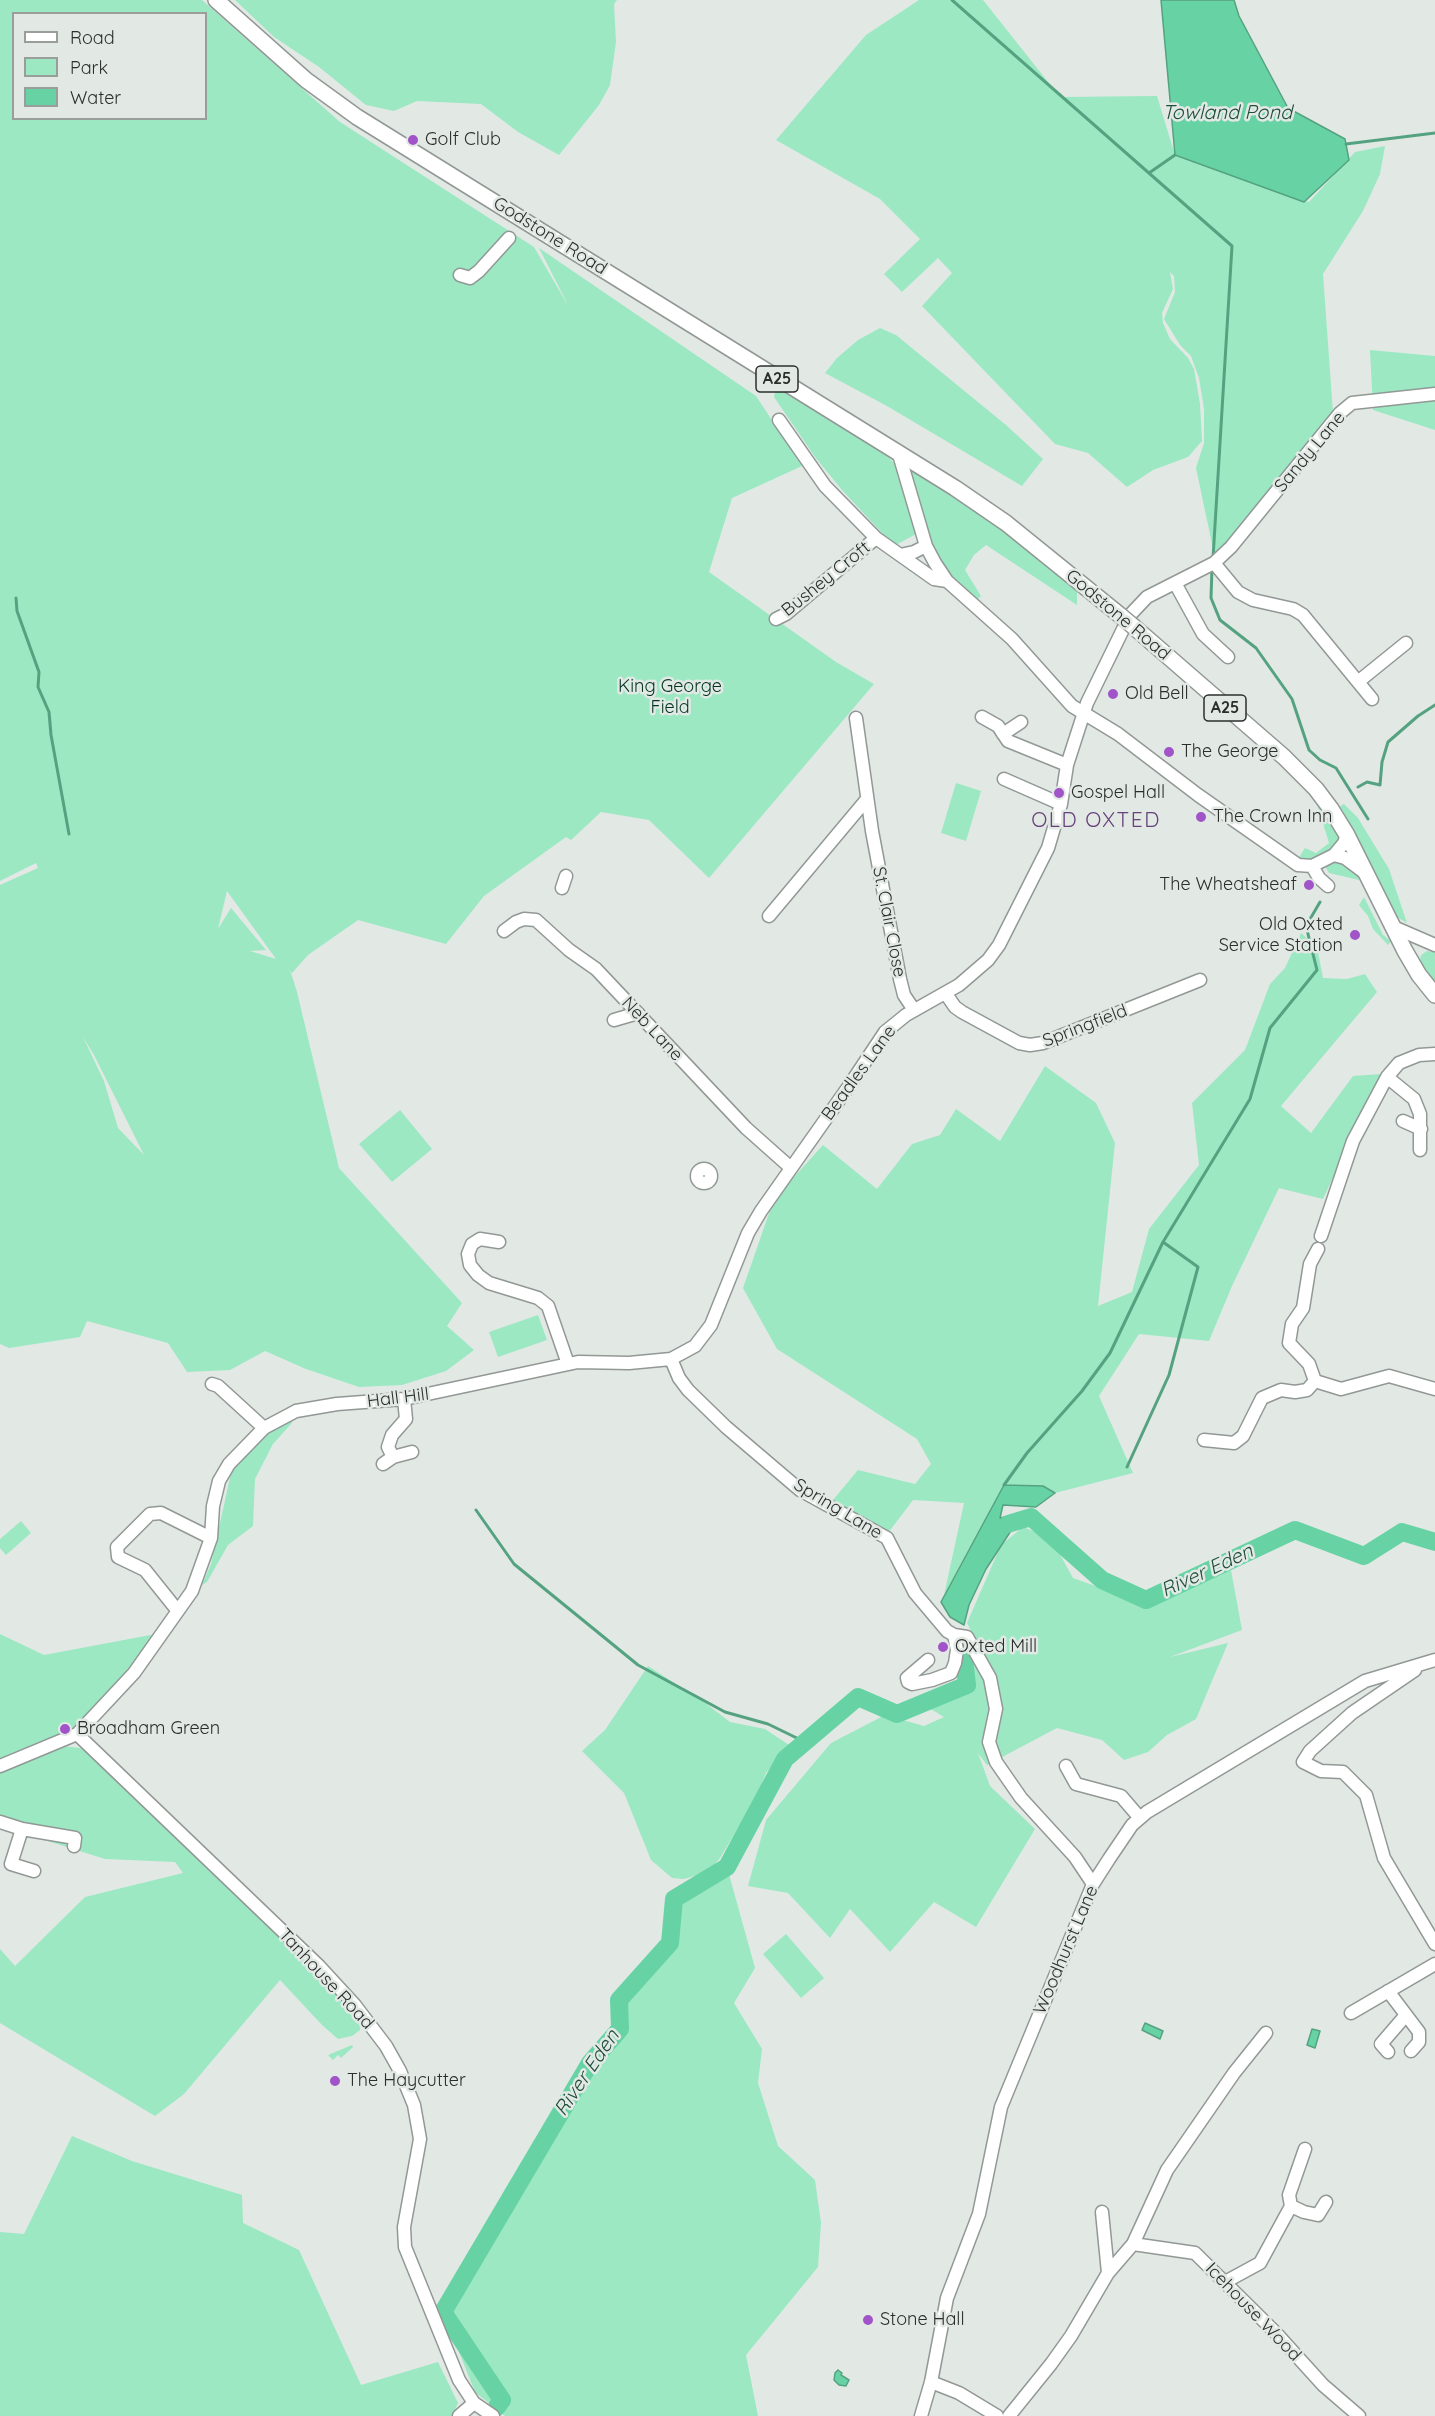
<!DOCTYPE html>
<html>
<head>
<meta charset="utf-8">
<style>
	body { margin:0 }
	#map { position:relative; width:1435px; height:2416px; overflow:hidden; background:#e2e9e5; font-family:Quicksand,sans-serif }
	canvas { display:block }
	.legend { position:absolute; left:12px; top:12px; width:195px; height:108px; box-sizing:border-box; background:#e2e9e5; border:2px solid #999e9b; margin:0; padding:8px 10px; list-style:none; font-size:18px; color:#2b2e2d }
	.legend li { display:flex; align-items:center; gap:12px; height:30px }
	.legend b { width:30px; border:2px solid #999e9b }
</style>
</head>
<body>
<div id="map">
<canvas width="1435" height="2416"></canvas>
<ul class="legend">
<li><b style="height:8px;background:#fff"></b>Road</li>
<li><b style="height:16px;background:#9be8c3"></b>Park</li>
<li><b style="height:16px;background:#67d3a4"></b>Water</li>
</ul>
</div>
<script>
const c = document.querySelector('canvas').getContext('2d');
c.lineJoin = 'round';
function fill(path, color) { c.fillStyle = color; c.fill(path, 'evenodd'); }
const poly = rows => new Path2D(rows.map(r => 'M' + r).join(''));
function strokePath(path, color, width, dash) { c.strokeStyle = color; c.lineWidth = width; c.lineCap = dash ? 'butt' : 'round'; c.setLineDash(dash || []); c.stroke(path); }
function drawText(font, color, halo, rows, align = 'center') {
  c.font = font + ' Quicksand,sans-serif'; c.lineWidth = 5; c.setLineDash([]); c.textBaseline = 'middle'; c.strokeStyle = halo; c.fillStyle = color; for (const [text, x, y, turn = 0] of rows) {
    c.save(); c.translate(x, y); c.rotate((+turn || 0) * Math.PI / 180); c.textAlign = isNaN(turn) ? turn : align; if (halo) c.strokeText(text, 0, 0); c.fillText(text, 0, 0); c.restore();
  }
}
const green = poly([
	[0,0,202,0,340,122,534,247,569,307,539,248,756,396,802,466,732,498,709,572,836,662,874,684,709,878,649,820,601,812,571,840,566,837,484,896,446,944,358,920,308,955,292,973,288,969,291,973,297,992,339,1168,462,1303,447,1326,474,1350,446,1371,402,1385,359,1387,306,1369,265,1351,230,1370,187,1372,168,1343,87,1321,80,1337,9,1348,0,1344,0,885,38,868,36,863,0,881],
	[14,14,206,14,206,118,14,118],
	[227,891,276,959,250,951,266,950,231,908,218,929],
	[83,1037,94,1055,144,1155,118,1128,104,1081],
	[235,0,617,0,614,4,616,42,610,85,599,105,559,155,518,132,481,104,417,101,394,111,366,105,319,67,274,37],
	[919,0,983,0,1060,97,1157,96,1175,155,1309,202,1355,152,1385,146,1380,174,1363,211,1323,274,1333,413,1215,558,1196,468,1204,443,1204,409,1199,378,1191,356,1180,345,1164,319,1175,292,1174,276,1170,272,1173,289,1162,313,1163,323,1170,339,1188,358,1194,369,1200,404,1202,441,1188,457,1153,470,1127,487,1088,453,1055,444,922,306,952,273,938,258,902,292,884,274,920,239,880,199,776,140,866,35],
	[880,328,896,335,1006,425,1043,459,1022,486,887,406,825,373,837,358,858,340],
	[1370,350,1435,356,1435,430,1373,410],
	[776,388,880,448,894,463,916,534,894,546,842,490,815,457,774,397],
	[913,469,1018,541,1077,584,1077,605,986,545,974,555,965,570,981,596,977,600,968,592,967,593,948,572,937,556,928,534,911,471],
	[956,783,981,791,966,841,941,833],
	[1320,803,1339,836,1338,844,1326,853,1305,861,1298,859,1305,848,1316,853,1329,843,1317,804],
	[1344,804,1358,818,1389,869,1407,923,1392,914,1358,839,1340,806],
	[1334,861,1341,861,1356,871,1359,880,1329,873,1325,866],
	[1364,897,1383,935,1391,941,1388,945,1373,929,1368,916,1359,905],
	[1301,933,1317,947,1323,978,1347,979,1365,974,1377,992,1281,1106,1311,1133,1353,1076,1381,1074,1323,1199,1279,1188,1232,1286,1209,1341,1139,1334,1099,1396,1133,1473,1055,1493,1043,1486,1004,1485,944,1595,964,1503,913,1500,888,1533,833,1500,858,1470,915,1484,931,1464,917,1439,777,1349,743,1288,774,1199,823,1145,877,1189,912,1144,940,1135,956,1109,1000,1141,1045,1066,1096,1103,1115,1143,1098,1306,1132,1292,1149,1229,1199,1165,1192,1103,1245,1050,1270,984,1285,968],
	[1427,951,1435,952,1435,983,1420,961,1421,955],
	[400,1110,432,1149,392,1182,359,1144],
	[538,1315,547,1340,498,1357,489,1332],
	[291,1417,292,1423,273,1444,255,1479,253,1526,228,1545,207,1582,202,1585,211,1564,231,1473,258,1439],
	[21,1521,31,1533,6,1555,0,1548,0,1539],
	[1023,1527,1051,1538,1073,1578,1132,1599,1231,1570,1242,1630,1170,1657,1228,1643,1196,1719,1167,1735,1148,1752,1124,1760,1102,1740,1057,1728,987,1765,978,1753,990,1786,1035,1829,976,1927,934,1902,890,1952,850,1909,830,1938,788,1893,748,1886,766,1820,831,1743,885,1715,924,1726,944,1717,929,1708,963,1692,963,1648,978,1644,967,1623,1001,1545],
	[161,1633,77,1734,62,1722,70,1729,58,1736,63,1746,80,1748,92,1756,272,1926,341,1997,361,2023,360,2030,352,2036,338,2039,322,2025,280,1980,184,2094,155,2116,0,2023,0,1949,15,1966,85,1897,183,1873,175,1862,105,1859,0,1826,0,1634,44,1655],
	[648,1666,704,1702,730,1722,765,1729,789,1745,766,1773,756,1798,720,1858,708,1872,684,1879,672,1878,651,1860,624,1793,582,1751,605,1730],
	[727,1867,755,1968,734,2003,762,2049,758,2083,778,2146,815,2180,821,2223,818,2267,746,2355,758,2416,505,2416,475,2392,443,2312,590,2063,620,2029,619,2000,670,1943,674,1899],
	[786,1934,824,1978,801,1998,763,1954],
	[352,2045,353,2047,341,2058,338,2055,333,2060,328,2055],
	[72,2136,132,2161,242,2195,243,2223,299,2250,361,2385,438,2362,458,2403,453,2414,455,2416,0,2416,0,2232,24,2234]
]);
const water = poly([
	[1161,0,1234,0,1239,16,1288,108,1345,139,1349,160,1304,202,1175,155,1161,0],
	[1004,1485,1043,1486,1055,1493,1036,1507,1003,1505,1000,1518,1019,1514,1031,1517,1016,1523,986,1569,969,1605,964,1625,950,1617,941,1602,1004,1485],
	[1145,2023,1163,2031,1160,2039,1142,2030,1145,2023],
	[1312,2029,1320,2031,1315,2048,1307,2045,1312,2029],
	[838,2370,842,2373,841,2375,849,2380,846,2386,839,2385,834,2380,835,2373,838,2370]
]);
const stream = poly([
	[952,0,1232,246,1213,558],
	[1346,144,1435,133],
	[1149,173,1175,155],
	[1212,567,1211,598,1220,620,1256,648,1292,699,1309,750,1320,760,1336,768,1368,819],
	[16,598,17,611,39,672,38,687,49,712,51,735,69,834],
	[1358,787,1367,782,1380,785,1382,762,1388,742,1418,716,1435,705],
	[1127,1467,1169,1375,1198,1267,1163,1242],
	[1004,1485,1027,1453,1082,1391,1110,1353,1163,1242,1250,1099,1270,1028,1317,970,1306,926,1320,902],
	[476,1510,514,1564,638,1665,725,1712,768,1724,803,1741]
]);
const river = poly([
	[1008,1524,1031,1517,1102,1580,1146,1600,1295,1530,1364,1556,1402,1532,1435,1542],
	[497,2407,502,2400,443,2312,590,2063,620,2029,619,2000,670,1943,674,1899,727,1867,785,1759,858,1697,897,1714,967,1685,962,1643]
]);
const minor = poly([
	[460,275,470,278,479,271,509,238],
	[779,420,825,486,876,538,934,579,947,581],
	[898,451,926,546,935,563,947,581,1012,639,1072,706,1118,734,1198,795,1298,865,1312,866,1334,855,1344,843,1347,835],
	[900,555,914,552,926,546],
	[1214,563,1238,592,1253,600,1293,609,1303,615,1372,699],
	[1175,583,1203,634,1228,657],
	[776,619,786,614,876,538],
	[1359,681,1406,643],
	[982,717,998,726,1008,741,1067,765],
	[856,718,872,831,900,979,904,995,914,1010],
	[1003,734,1021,722],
	[1004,779,1061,804],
	[1334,855,1345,858,1365,873],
	[1312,866,1319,878,1328,886],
	[562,888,566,876],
	[769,916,867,799],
	[1391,926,1435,945],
	[504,931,516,922,524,919,536,920,569,950,596,969,746,1128,791,1168],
	[946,994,955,1007,962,1012,1019,1043,1030,1045,1043,1043,1200,980],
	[614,1020,638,1013],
	[1387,1077,1414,1099,1420,1114,1420,1150],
	[1403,1121,1421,1129],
	'697 1176a7 7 0 1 1 14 0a7 7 0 1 1-14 0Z',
	[1321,1236,1353,1141,1387,1077,1399,1063,1419,1055,1435,1054],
	[499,1242,480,1239,472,1244,468,1254,470,1265,478,1275,489,1283,538,1298,548,1306,568,1364],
	[671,1359,679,1378,688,1390,726,1427,800,1490,887,1538,915,1593,947,1631,954,1635,967,1637,990,1678,996,1709,989,1742,996,1762,1021,1798,1075,1857,1093,1884],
	[1315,1381,1309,1364,1289,1343,1292,1324,1303,1308,1310,1264,1318,1249],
	[1315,1381,1341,1389,1389,1376,1435,1389],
	[212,1384,218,1386,264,1428],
	[1204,1440,1234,1443,1243,1436,1262,1398,1281,1390,1295,1392,1307,1390,1315,1381],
	[393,1457,388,1447,392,1435,406,1419,404,1399],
	[383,1464,393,1457,412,1452],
	[177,1610,145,1570,118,1557,117,1547,150,1514,161,1513,211,1538],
	[928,1660,907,1678,908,1682,912,1684,932,1680,951,1673,955,1663,957,1650,954,1635],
	[1415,1670,1352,1713,1310,1751,1303,1762,1321,1771,1343,1772,1366,1795,1384,1858,1435,1944],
	[77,1734,319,1966,354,2004,386,2046,400,2071,414,2105,420,2139,404,2227,405,2247,459,2380,474,2403,493,2416],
	[0,1766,77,1734,134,1673,192,1591,211,1538,213,1506,219,1481,229,1464,264,1428,296,1411,337,1404,404,1399,578,1362,629,1363,671,1359,695,1346,711,1325,748,1233,761,1211,849,1086,885,1032,906,1015,959,985,988,960,999,945,1048,848,1061,804,1067,765,1087,703,1130,615,1147,597,1214,563,1231,547,1340,413,1352,403,1435,394],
	[1066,1766,1076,1784,1121,1796,1139,1817],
	[0,1822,22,1829,75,1838,74,1846],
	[22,1829,11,1864,34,1871],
	[1388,1991,1419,2032,1419,2042,1411,2051],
	[1351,2013,1435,1964],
	[1388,2052,1381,2044,1406,2015],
	[1291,2206,1304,2212,1318,2215,1326,2202],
	[1102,2212,1108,2273],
	[1133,2244,1167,2170,1234,2073,1266,2033],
	[1225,2282,1260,2263,1291,2206,1289,2195,1305,2149],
	[931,2382,959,2393,997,2416],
	[459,2416,474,2403],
	[921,2416,931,2382,947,2298,979,2214,1001,2107,1093,1884,1109,1859,1132,1825,1147,1812,1365,1681,1435,1660],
	[1009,2416,1051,2364,1071,2336,1108,2273,1133,2244,1195,2253,1276,2333,1323,2385,1359,2416]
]);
const major = poly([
	[216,0,306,80,357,117,955,488,1006,523,1121,616],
	[1134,627,1284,757,1316,789,1331,809,1347,835,1405,951,1419,975,1435,995]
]);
const majorBridge = poly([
	[1121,616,1134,627]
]);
const markers = [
	[413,140,6,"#a154c7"],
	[1113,694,6,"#a154c7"],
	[1169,752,6,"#a154c7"],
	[1059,793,6,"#a154c7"],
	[1201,817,6,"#a154c7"],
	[1309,885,6,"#a154c7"],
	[1355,935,6,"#a154c7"],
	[943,1647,6,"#a154c7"],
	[65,1729,6,"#a154c7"],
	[335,2081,6,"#a154c7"],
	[868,2320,6,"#a154c7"]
];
const shields = [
	[777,379,42],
	[1225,708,42]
];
const shieldNames = [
	["A25",777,379],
	["A25",1225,708]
];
const poiNames = [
	["Golf Club",425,140],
	["Old Bell",1125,694],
	["The George",1181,752],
	["Gospel Hall",1071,793],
	["The Crown Inn",1213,817],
	["The Wheatsheaf",1297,885,"right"],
	["Old Oxted",1343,925,"right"],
	["Service Station",1343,946,"right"],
	["Oxted Mill",955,1647],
	["Broadham Green",77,1729],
	["The Haycutter",347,2081],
	["Stone Hall",880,2320]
];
const streetNames = [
	["Godstone Road",550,236,32],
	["Sandy Lane",1310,452,-50],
	["Bushey Croft",826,579,-39],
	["Godstone Road",1118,615,40],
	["St. Clair Close",889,922,79],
	["Springfield",1085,1026,-21],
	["Neb Lane",652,1029,47],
	["Beadles Lane",859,1073,-54],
	["Hall Hill",398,1398,-7],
	["Spring Lane",838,1509,31],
	["Woodhurst Lane",1066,1950,-67],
	["Tanhouse Road",326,1979,47],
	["Icehouse Wood",1253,2312,46]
];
const parkNames = [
	["King George",670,687],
	["Field",670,708]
];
const waterNames = [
	["Towland Pond",1227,113],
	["River Eden",1207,1571,-25],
	["River Eden",587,2073,-56]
];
const quarterNames = [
	["OLD OXTED",1096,821]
];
fill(green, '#9be8c3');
fill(water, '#67d3a4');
strokePath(water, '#55a280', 1.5);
strokePath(stream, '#55a280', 3);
strokePath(river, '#67d3a4', 18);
strokePath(minor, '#929895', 15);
strokePath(major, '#929895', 18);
strokePath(minor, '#fff', 12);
strokePath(major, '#fff', 15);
strokePath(majorBridge, '#929895', 18, []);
strokePath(majorBridge, '#fff', 15);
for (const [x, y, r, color] of markers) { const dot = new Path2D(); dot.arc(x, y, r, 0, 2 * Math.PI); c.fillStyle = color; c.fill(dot); strokePath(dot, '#e2e9e5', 2); }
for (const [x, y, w] of shields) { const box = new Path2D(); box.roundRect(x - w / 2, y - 13, w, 26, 4.5); c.fillStyle = '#e2e9e5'; c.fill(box); strokePath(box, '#2b2e2d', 1.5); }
drawText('bold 16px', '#2b2e2d', null, shieldNames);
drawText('18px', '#2b2e2d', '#e2e9e5', poiNames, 'left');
drawText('18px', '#2b2e2d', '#e2e9e5', streetNames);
drawText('18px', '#033523', '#e2e9e5', parkNames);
drawText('italic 20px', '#214e3b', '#e2e9e5', waterNames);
c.letterSpacing = '1.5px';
drawText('21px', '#66417a', '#e2e9e5', quarterNames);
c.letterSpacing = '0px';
</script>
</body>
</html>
